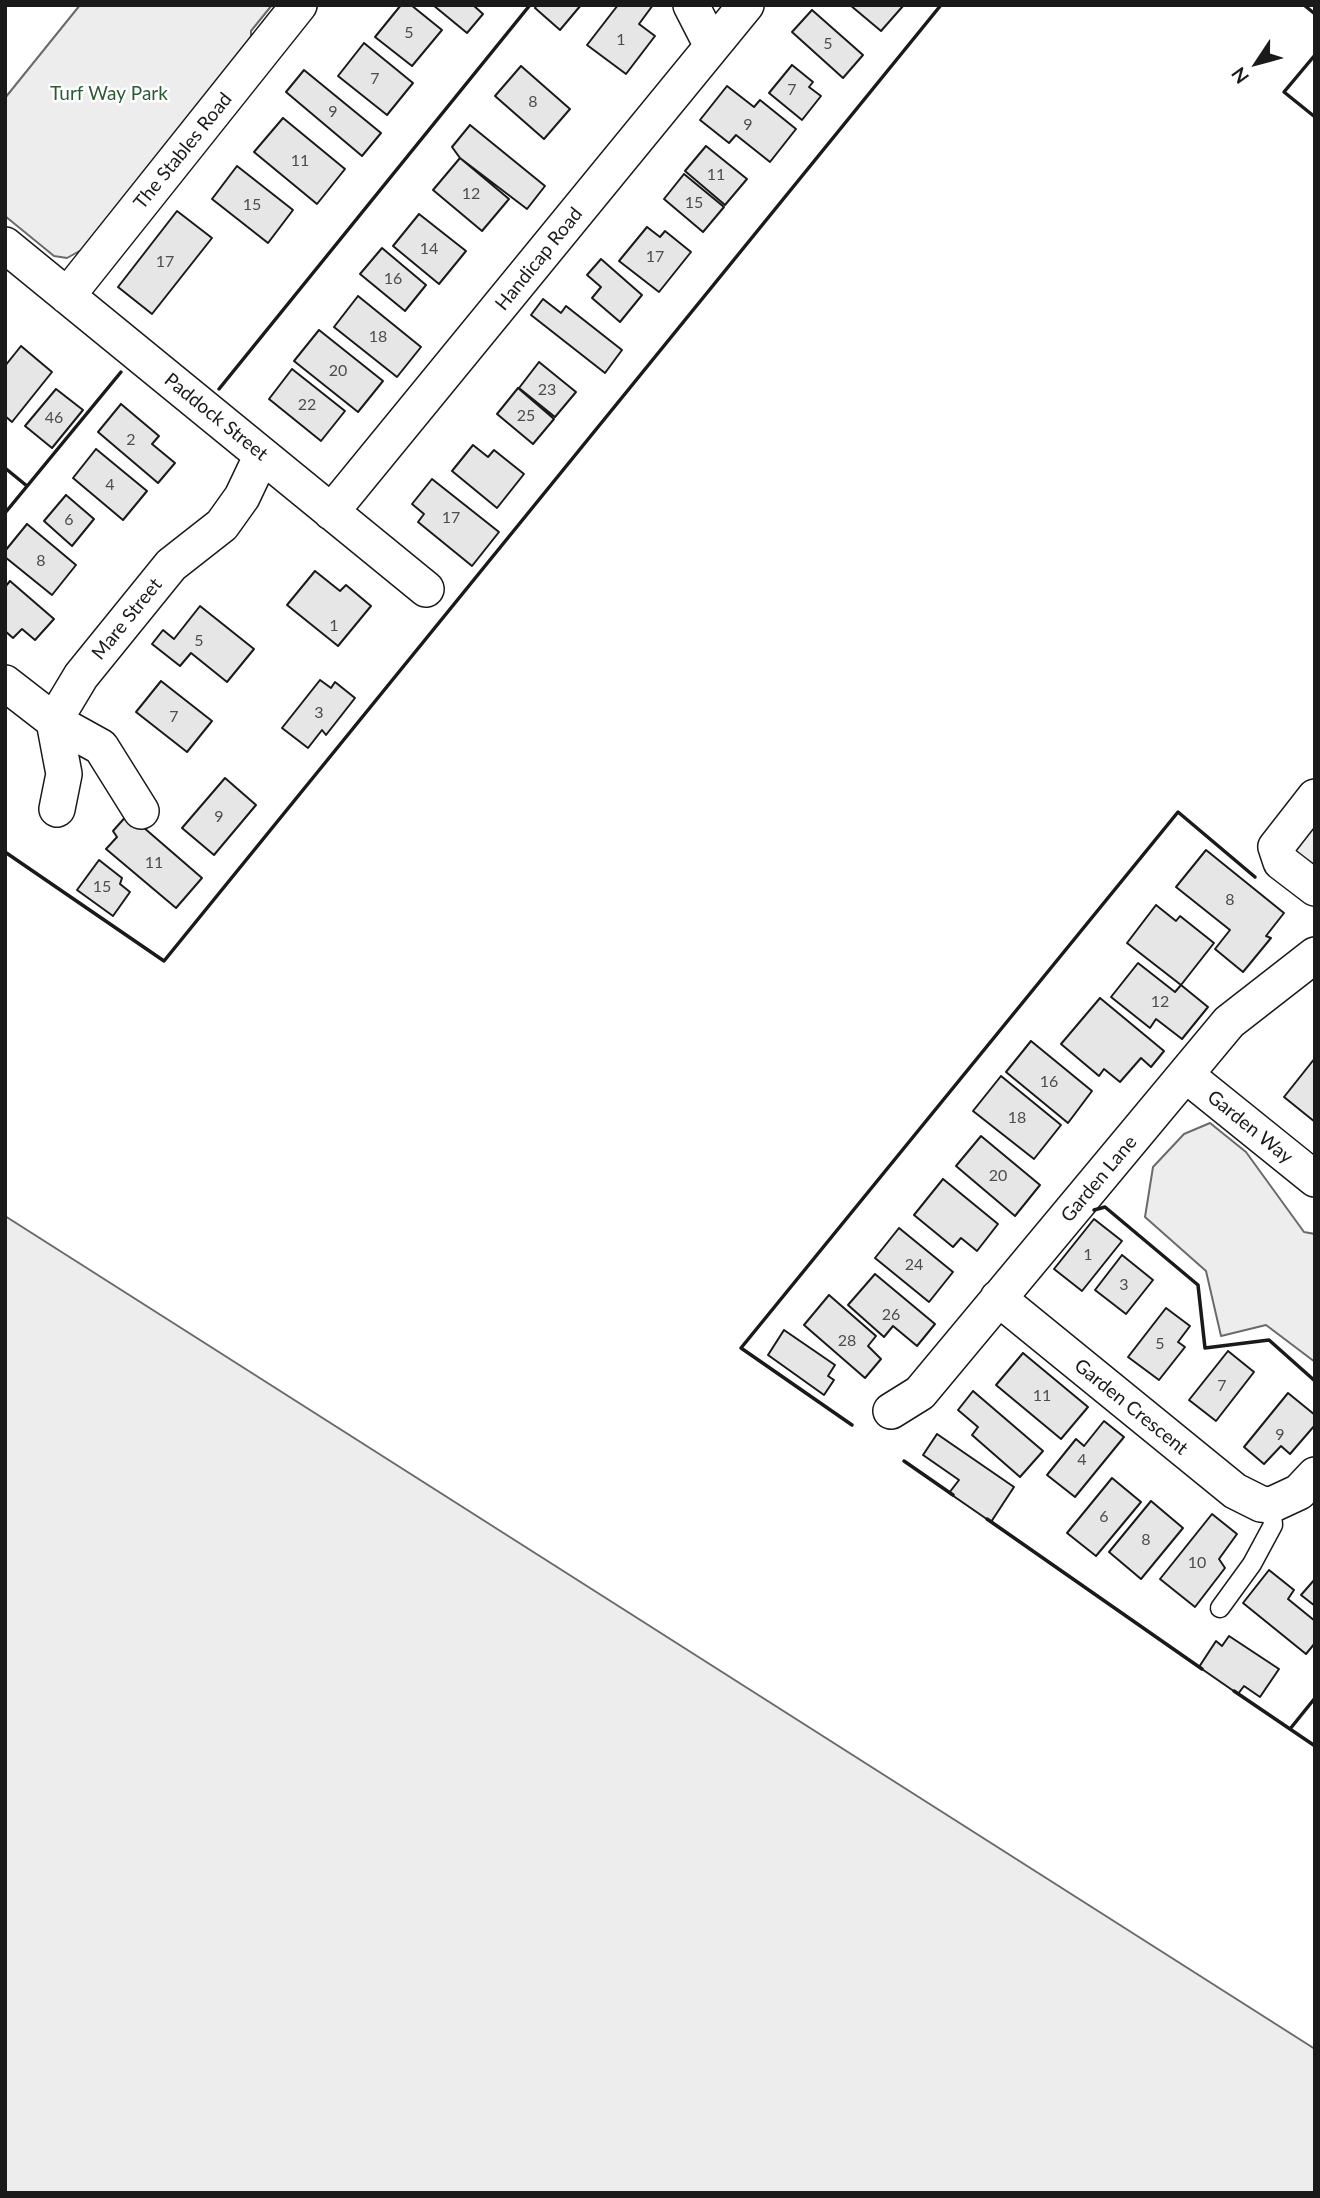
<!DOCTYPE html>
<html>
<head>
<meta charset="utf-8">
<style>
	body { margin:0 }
	#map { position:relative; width:1320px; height:2198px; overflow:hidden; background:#fff; font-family:Lato,sans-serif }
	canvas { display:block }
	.frame { position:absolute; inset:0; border:7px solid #1a1a1a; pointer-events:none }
	.north { position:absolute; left:1222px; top:28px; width:70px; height:70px; -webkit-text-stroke:5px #fff; paint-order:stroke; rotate:234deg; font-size:19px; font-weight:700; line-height:28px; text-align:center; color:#1a1a1a }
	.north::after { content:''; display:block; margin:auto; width:24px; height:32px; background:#1a1a1a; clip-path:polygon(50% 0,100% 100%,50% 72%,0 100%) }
</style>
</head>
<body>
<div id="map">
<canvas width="1320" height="2198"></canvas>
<div class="frame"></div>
<div class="north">N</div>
</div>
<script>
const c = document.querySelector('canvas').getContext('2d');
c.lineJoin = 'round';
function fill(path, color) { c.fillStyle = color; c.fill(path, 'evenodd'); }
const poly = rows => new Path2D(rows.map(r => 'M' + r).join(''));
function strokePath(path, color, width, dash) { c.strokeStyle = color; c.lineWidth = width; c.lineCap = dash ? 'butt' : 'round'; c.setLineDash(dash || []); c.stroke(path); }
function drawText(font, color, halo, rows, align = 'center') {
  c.font = font + ' Lato,sans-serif'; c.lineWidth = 5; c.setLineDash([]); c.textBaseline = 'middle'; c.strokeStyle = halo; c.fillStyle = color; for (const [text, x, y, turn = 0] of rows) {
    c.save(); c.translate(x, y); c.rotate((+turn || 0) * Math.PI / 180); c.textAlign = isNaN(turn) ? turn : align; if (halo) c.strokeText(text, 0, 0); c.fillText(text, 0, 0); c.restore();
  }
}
const green = poly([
	[80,5,272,5,251,31,251,40,85,248,67,258,54,256,5,216,5,98,80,5],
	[1315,813,1315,873,1293,856,1294,838,1315,813],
	[1210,1123,1246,1152,1304,1232,1315,1234,1315,1362,1266,1325,1221,1336,1206,1271,1145,1217,1153,1167,1184,1134,1210,1123],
	[5,1216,1315,2049,1315,2193,5,2193,5,1216]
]);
const building = poly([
	[401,5,411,5,442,30,412,66,375,37,401,5],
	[433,5,473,5,483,14,467,33,433,5],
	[537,5,581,5,560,30,535,8,537,5],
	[618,5,653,5,639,24,655,36,626,74,587,45,618,5],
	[850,5,902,5,903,6,881,31,850,5],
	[812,10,863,55,843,78,792,32,812,10],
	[364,43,413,83,387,115,338,76,364,43],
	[792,65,813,82,809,87,821,96,802,120,769,93,792,65],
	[521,66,570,109,544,139,495,96,521,66],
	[304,70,381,133,362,156,286,92,304,70],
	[727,86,754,107,760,100,796,129,770,162,736,135,729,143,700,120,727,86],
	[283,118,345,169,317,204,254,152,283,118],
	[470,125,545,186,527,209,460,158,452,147,470,125],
	[706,146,747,179,725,205,685,171,706,146],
	[460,158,509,199,482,231,433,190,460,158],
	[237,166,293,210,268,243,212,199,237,166],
	[684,174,724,207,703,232,664,199,684,174],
	[177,211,212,238,152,314,118,287,177,211],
	[419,214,466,251,439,284,393,246,419,214],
	[647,227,660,237,665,231,691,252,659,292,619,261,647,227],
	[382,248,426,285,405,311,360,274,382,248],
	[601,259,642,295,620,322,592,298,601,287,587,275,601,259],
	[358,296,421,347,397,377,334,327,358,296],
	[543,299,561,313,566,306,622,350,605,373,531,315,543,299],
	[319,330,383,381,358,412,294,361,319,330],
	[21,346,52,372,12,422,5,416,5,366,21,346],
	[539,362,576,392,555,417,519,388,539,362],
	[292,369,345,411,321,441,269,399,292,369],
	[518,388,554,419,533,444,497,414,518,388],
	[56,389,83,410,52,448,25,426,56,389],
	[121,404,159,436,152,444,175,463,158,483,98,432,121,404],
	[473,445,488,457,494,450,524,474,497,508,452,471,473,445],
	[96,449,147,491,123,520,73,478,96,449],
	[432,479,499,532,472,566,418,522,424,514,412,504,432,479],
	[66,495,94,519,72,546,44,521,66,495],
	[27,524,76,565,52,595,5,557,5,551,27,524],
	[315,571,340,591,346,585,371,606,338,646,287,605,315,571],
	[10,581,54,619,35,640,22,629,13,638,5,631,5,587,10,581],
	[200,606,254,649,227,682,191,653,180,666,152,644,163,630,174,639,200,606],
	[320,680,331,688,335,682,355,698,326,735,322,730,308,748,282,728,320,680],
	[161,681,212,721,187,752,136,712,161,681],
	[225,778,256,805,214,855,182,828,225,778],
	[128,814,202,878,176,908,106,849,117,837,113,831,128,814],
	[1206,850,1284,913,1266,936,1271,938,1243,972,1215,949,1230,930,1176,887,1206,850],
	[99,860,122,878,120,884,130,892,113,916,77,890,99,860],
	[1156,905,1176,921,1180,916,1214,943,1181,985,1127,943,1156,905],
	[1138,963,1175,992,1181,985,1208,1007,1182,1039,1156,1019,1150,1028,1111,997,1138,963],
	[1100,998,1164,1051,1151,1067,1141,1058,1120,1082,1104,1069,1099,1076,1061,1044,1100,998],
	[1031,1041,1092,1091,1068,1123,1006,1072,1031,1041],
	[1315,1058,1315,1122,1284,1097,1315,1058],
	[1001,1076,1061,1125,1034,1159,973,1111,1001,1076],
	[981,1136,1040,1185,1015,1216,956,1166,981,1136],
	[943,1179,998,1224,977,1251,961,1238,953,1247,914,1215,943,1179],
	[1094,1219,1122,1241,1082,1291,1054,1269,1094,1219],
	[899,1228,953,1272,929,1302,875,1258,899,1228],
	[1122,1255,1153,1280,1126,1314,1095,1290,1122,1255],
	[875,1274,935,1324,917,1346,893,1326,884,1337,848,1305,875,1274],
	[829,1295,876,1336,868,1346,881,1359,865,1378,804,1325,829,1295],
	[1166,1308,1190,1326,1178,1342,1185,1347,1159,1380,1128,1357,1166,1308],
	[784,1330,835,1365,828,1376,834,1380,824,1395,768,1355,784,1330],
	[1228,1351,1254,1372,1216,1421,1189,1400,1228,1351],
	[1023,1353,1088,1407,1061,1439,996,1385,1023,1353],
	[973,1391,1043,1451,1020,1477,972,1435,978,1427,958,1410,973,1391],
	[1288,1393,1315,1415,1315,1425,1290,1454,1281,1446,1264,1464,1244,1447,1288,1393],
	[1104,1421,1124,1437,1075,1497,1047,1475,1076,1439,1084,1446,1104,1421],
	[937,1434,1014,1487,991,1522,949,1493,959,1480,923,1455,937,1434],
	[1112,1478,1141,1502,1096,1556,1067,1533,1112,1478],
	[1151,1501,1183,1528,1141,1579,1109,1552,1151,1501],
	[1212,1514,1237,1534,1219,1559,1225,1568,1195,1607,1160,1579,1212,1514],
	[1269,1570,1294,1590,1288,1599,1315,1621,1315,1643,1306,1654,1243,1603,1269,1570],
	[1315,1579,1315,1606,1301,1595,1315,1579],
	[1229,1636,1279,1669,1260,1697,1244,1686,1238,1694,1199,1667,1216,1641,1222,1646,1229,1636]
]);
const lane = poly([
	[1220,1608,1252,1564,1273,1525,1271,1505]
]);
const street = poly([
	[691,5,712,46],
	[5,245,426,589],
	[67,296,299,5],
	[331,512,746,5],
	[5,683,54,721,101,747,141,811],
	[1315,797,1276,847,1281,862,1315,888],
	[57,809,64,774,54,721,81,676,171,565,222,525,242,497,262,455],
	[1186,1075,1315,1179],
	[998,1298,1235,1491,1261,1504,1271,1505,1299,1492,1315,1475],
	[891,1411,920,1393,1229,1022,1315,955]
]);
const wall = poly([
	[1304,5,1315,14],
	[1315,55,1284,92,1315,117],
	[219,389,530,5],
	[5,468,27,486],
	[5,513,121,372],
	[5,852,164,961,941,5],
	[1094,1210,1105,1207,1198,1285,1205,1348,1269,1340,1315,1381],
	[852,1425,741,1348,1178,812,1255,877],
	[904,1461,953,1495],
	[987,1519,1202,1669],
	[1234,1691,1315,1746],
	[1290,1729,1315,1698]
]);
const numberNames = [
	["5",409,33],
	["1",621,40],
	["5",828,44],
	["7",375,79],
	["7",792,90],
	["8",533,102],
	["9",333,112],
	["9",748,125],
	["11",300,161],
	["11",716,175],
	["12",471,194],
	["15",694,203],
	["15",252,205],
	["14",429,249],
	["17",655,257],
	["17",165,262],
	["16",393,279],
	["18",378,337],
	["20",338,371],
	["23",547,390],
	["22",307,405],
	["25",526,416],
	["46",54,418],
	["2",131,440],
	["4",110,485],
	["17",451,518],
	["6",69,520],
	["8",41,561],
	["1",334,626],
	["5",199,641],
	["3",319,713],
	["7",174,717],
	["9",219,817],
	["11",154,863],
	["15",102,887],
	["8",1230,900],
	["12",1160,1002],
	["16",1049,1082],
	["18",1017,1118],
	["20",998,1176],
	["1",1088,1255],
	["24",914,1265],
	["3",1124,1285],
	["26",891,1315],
	["28",847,1341],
	["5",1160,1344],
	["7",1222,1386],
	["11",1042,1396],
	["9",1280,1435],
	["4",1082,1460],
	["6",1104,1517],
	["8",1146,1540],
	["10",1197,1563]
];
const parkNames = [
	["Turf Way Park",109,94]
];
const streetNames = [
	["The Stables Road",183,151,-51],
	["Handicap Road",539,259,-51],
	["Paddock Street",216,417,39],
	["Mare Street",127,619,-51],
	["Garden Way",1250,1127,39],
	["Garden Lane",1099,1179,-50],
	["Garden Crescent",1131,1407,39]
];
fill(green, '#ededed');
strokePath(green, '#6a6a6a', 2);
fill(building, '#e6e6e6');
strokePath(building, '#1a1a1a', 2);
strokePath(lane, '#1a1a1a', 21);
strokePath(street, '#1a1a1a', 38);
strokePath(lane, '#fff', 18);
strokePath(street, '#fff', 35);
strokePath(wall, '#1a1a1a', 3.5);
drawText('16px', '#4d4d4d', null, numberNames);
drawText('19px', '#2b5a34', '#fff', parkNames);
drawText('19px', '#1a1a1a', '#fff', streetNames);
</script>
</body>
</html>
